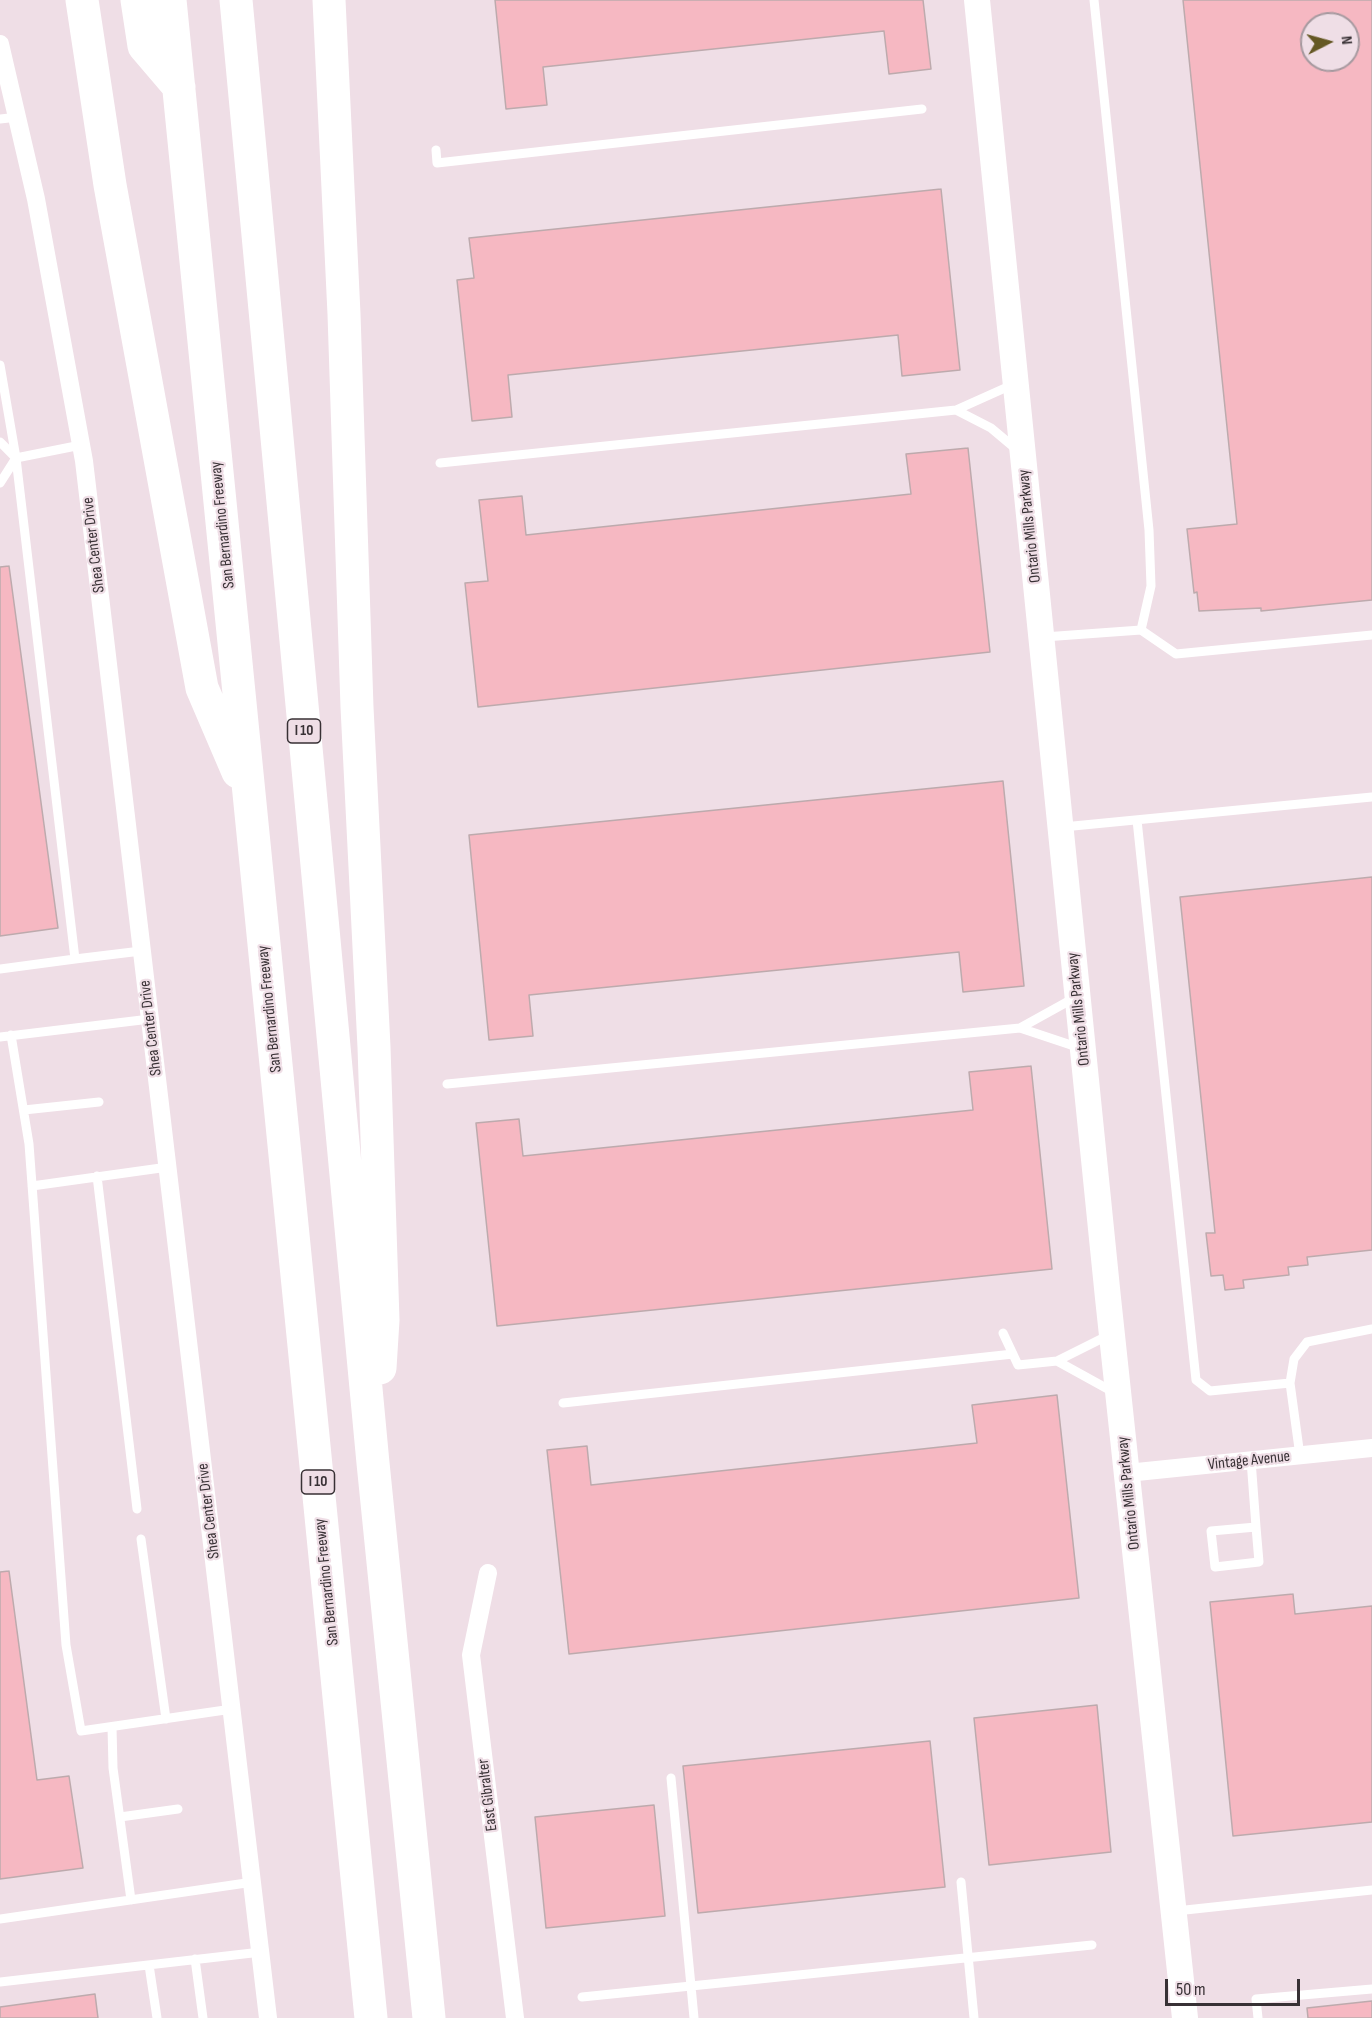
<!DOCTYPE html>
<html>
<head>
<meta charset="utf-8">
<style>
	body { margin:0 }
	#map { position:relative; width:1372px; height:2018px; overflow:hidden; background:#efdee6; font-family:"Sofia Sans Condensed",sans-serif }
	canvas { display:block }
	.north { position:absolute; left:1300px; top:12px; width:60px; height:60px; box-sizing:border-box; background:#efdee6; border:2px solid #a6999f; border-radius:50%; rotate:84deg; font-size:16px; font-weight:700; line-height:24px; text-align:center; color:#383135 }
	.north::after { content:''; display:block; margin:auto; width:21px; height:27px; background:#655824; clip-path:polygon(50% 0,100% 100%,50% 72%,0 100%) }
	.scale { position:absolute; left:1165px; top:1979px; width:135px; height:27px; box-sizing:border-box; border:3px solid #383135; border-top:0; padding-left:8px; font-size:18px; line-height:21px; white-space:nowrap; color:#383135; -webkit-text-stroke:4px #efdee6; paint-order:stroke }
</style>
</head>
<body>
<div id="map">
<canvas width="1372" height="2018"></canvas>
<div class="north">N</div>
<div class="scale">50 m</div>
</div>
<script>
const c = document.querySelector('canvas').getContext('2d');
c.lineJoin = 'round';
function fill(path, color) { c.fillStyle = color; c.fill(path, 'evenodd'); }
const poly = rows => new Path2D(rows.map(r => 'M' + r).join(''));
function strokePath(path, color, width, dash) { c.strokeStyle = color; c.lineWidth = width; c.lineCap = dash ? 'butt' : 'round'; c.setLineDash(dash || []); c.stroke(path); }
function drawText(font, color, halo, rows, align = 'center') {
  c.font = font + ' "Sofia Sans Condensed",sans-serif'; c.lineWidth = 4.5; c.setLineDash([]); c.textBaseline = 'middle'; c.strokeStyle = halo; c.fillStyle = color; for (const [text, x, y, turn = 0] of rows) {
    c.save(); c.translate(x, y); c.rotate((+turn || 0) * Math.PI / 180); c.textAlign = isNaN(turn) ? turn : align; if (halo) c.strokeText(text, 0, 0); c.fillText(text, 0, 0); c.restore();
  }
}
const building = poly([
	[495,0,923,0,931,69,889,74,884,31,543,67,547,105,506,109,495,0],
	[1183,0,1372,0,1372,600,1261,611,1261,608,1199,611,1197,592,1194,593,1187,529,1237,524,1183,0],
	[1312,24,1348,24,1348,60,1312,60,1312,24],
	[941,189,960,370,902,376,898,335,508,375,512,417,472,421,457,280,474,278,469,238,941,189],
	[968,448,990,652,478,707,465,583,488,581,479,500,522,496,526,535,911,494,906,454,968,448],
	[9,566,58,928,0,936,0,567,9,566],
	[1003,781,1024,986,963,992,959,952,529,995,533,1036,489,1040,469,835,1003,781],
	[1372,877,1372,1250,1307,1257,1308,1265,1288,1267,1289,1275,1243,1280,1244,1288,1225,1290,1223,1275,1211,1276,1206,1233,1215,1233,1180,897,1372,877],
	[1031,1066,1052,1269,497,1326,476,1123,519,1119,523,1156,973,1110,969,1072,1031,1066],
	[1057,1395,1079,1598,569,1654,547,1450,587,1446,591,1485,977,1443,972,1405,1057,1395],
	[9,1571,37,1780,69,1776,83,1868,0,1879,0,1572,9,1571],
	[1293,1594,1295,1614,1372,1606,1372,1822,1233,1836,1210,1602,1293,1594],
	[1097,1705,1111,1852,989,1865,974,1718,1097,1705],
	[930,1741,945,1887,698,1913,683,1766,930,1741],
	[654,1805,665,1916,546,1928,535,1817,654,1805],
	[95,1994,98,2018,0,2018,0,2007,95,1994],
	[1372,2001,1372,2018,1308,2018,1307,2008,1372,2001]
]);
const lane = poly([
	[1094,0,1149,530,1151,586,1141,630],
	[0,119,18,117],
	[436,150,437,163,922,109],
	[0,365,16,458,75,959,141,951],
	[956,410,991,428,1016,449],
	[0,442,16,458],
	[440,463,956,410,1014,384],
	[0,483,16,458,81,445],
	[1044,637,1141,630,1176,654,1372,635],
	[1137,820,1196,1380,1210,1391,1290,1383,1300,1456],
	[1063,827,1372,797],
	[0,969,75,959],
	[1020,1028,1076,997],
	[11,1035,29,1144,66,1645,81,1731,232,1709],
	[0,1037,150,1019],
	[447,1084,1020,1028,1080,1048],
	[24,1110,99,1102],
	[97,1176,137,1509],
	[32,1186,168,1167],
	[1003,1333,1018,1365,1057,1361,1109,1335],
	[1057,1361,1115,1393],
	[1290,1383,1294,1359,1307,1342,1372,1329],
	[563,1403,1013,1354],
	[1251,1460,1256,1527,1259,1562,1215,1567,1211,1531,1256,1527],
	[141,1539,166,1719],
	[112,1727,113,1768,131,1900],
	[671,1778,691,1986,1092,1945],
	[120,1817,178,1809],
	[961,1882,974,2018],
	[1176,1911,1372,1890],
	[0,1919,253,1882],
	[195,1959,203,2018],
	[149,1965,157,2018],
	[0,1982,261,1952],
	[582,1997,691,1986,694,2018],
	[1258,2018,1256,1999,1372,1989]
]);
const street = poly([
	[0,44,36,199,84,461,268,2018],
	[1127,1473,1372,1448],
	[488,1573,471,1655,515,2018]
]);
const secondary = poly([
	[977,0,1108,1298,1185,2018]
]);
const highway = poly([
	[82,0,110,185,202,688,238,772],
	[137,0,144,46,179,87],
	[170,0,371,2018],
	[236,0,373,1463,429,2018],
	[329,0,344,314,357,707,374,1047,383,1320,380,1368]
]);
const shields = [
	[304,731,33],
	[318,1482,33]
];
const shieldNames = [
	["I 10",304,731],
	["I 10",318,1482]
];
const streetNames = [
	["San Bernardino Freeway",223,525,-96],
	["Ontario Mills Parkway",1030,526,-96],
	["Shea Center Drive",94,545,-97],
	["San Bernardino Freeway",270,1009,-96],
	["Ontario Mills Parkway",1079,1009,-96],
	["Shea Center Drive",151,1028,-97],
	["Vintage Avenue",1249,1461,-6],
	["Ontario Mills Parkway",1129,1493,-96],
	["Shea Center Drive",209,1511,-97],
	["San Bernardino Freeway",327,1582,-96],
	["East Gibralter",488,1795,-97]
];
fill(building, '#f6b8c2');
strokePath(building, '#bdaaad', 1.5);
strokePath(lane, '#fff', 9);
strokePath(street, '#fff', 18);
strokePath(secondary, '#fff', 26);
strokePath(highway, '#fff', 33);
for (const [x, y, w] of shields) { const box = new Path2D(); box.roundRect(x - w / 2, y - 12, w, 24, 4.5); c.fillStyle = '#efdee6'; c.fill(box); strokePath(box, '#383135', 1.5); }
drawText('bold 15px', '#383135', null, shieldNames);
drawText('16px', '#383135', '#efdee6', streetNames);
</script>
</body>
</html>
